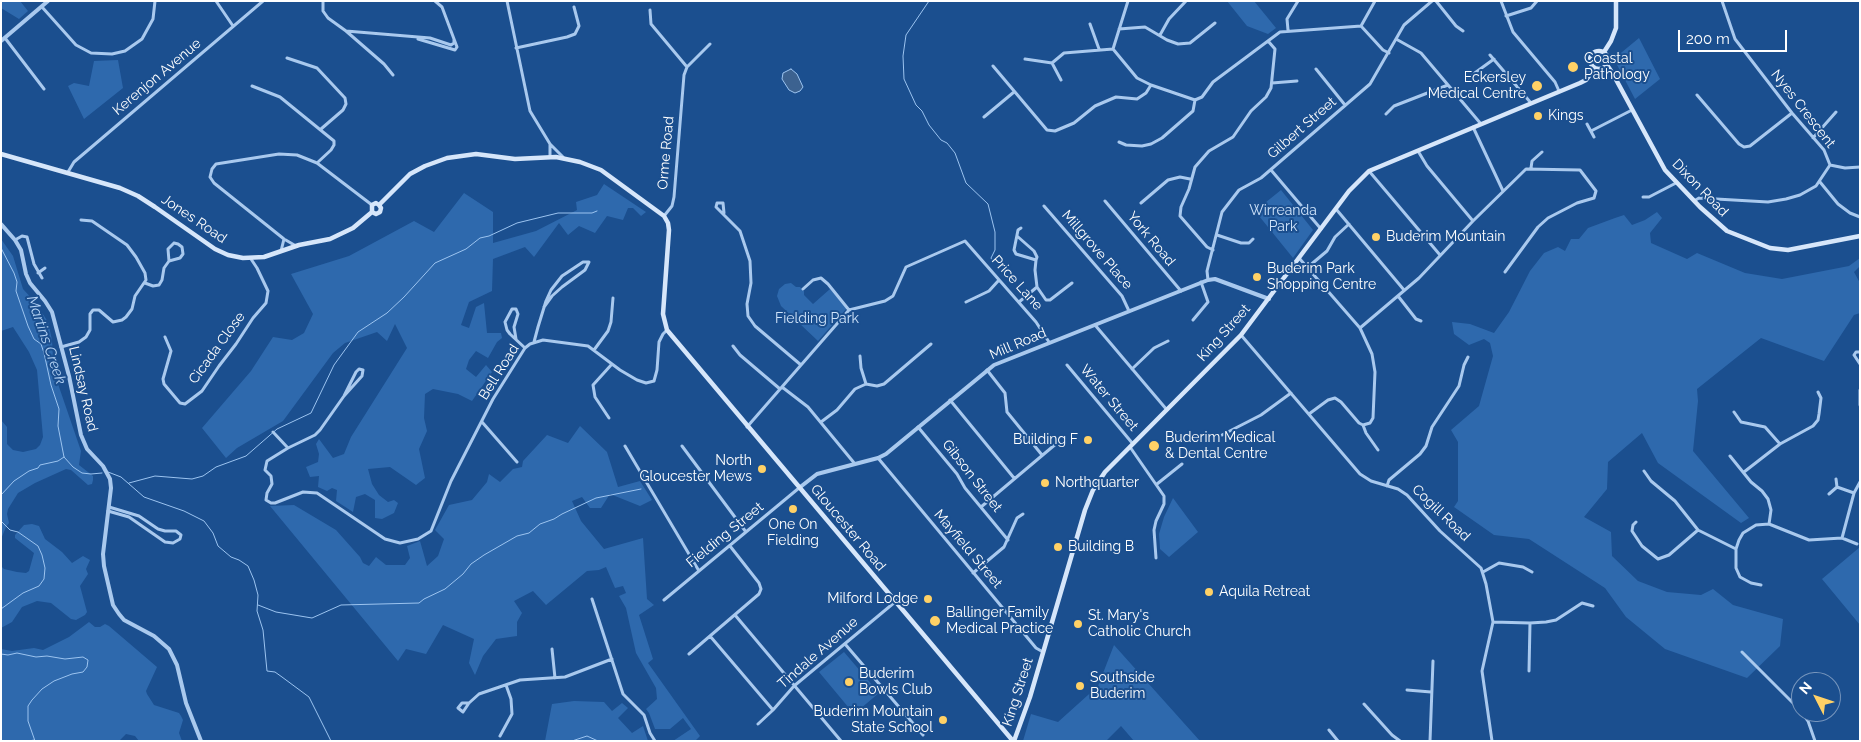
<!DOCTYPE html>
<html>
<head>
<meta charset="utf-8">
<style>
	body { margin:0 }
	#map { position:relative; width:1861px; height:742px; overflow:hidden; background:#1b4f8f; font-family:Raleway,sans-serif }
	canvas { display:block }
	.frame { position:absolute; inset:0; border:2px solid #fff; pointer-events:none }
	.north { position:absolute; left:1791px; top:672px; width:50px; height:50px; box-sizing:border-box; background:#1b4f8f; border:1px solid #7695bc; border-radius:50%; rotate:311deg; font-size:14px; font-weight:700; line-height:20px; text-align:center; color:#fff }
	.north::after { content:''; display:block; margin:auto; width:18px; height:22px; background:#ffd166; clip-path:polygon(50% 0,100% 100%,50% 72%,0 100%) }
	.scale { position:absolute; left:1678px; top:30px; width:109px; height:22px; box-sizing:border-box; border:2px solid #fff; border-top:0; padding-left:6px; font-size:15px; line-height:18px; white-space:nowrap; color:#fff; -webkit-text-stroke:4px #1b4f8f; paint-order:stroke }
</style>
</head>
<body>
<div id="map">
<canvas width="1861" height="742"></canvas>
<div class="frame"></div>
<div class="north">N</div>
<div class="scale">200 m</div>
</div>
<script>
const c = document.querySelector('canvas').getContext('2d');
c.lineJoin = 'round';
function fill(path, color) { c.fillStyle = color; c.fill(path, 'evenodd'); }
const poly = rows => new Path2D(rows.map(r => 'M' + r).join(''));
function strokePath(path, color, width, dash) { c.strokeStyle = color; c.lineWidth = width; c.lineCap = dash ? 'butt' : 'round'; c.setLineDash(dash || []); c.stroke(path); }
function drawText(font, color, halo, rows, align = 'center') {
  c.font = font + ' Raleway,sans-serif'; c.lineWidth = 4; c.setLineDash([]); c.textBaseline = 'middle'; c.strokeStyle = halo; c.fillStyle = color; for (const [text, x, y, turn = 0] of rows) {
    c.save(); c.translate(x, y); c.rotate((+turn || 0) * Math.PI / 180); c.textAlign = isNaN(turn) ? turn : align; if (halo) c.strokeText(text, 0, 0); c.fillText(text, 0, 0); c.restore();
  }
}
const green = poly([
	[1,1,20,1,28,11,19,19,1,8],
	[1227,1,1254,1,1276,28,1268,34,1247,26],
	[1639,38,1660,79,1635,99,1615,61,1616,57],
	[118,60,123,88,84,119,68,86,74,83,89,86,94,61],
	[604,184,646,212,641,216,633,208,628,208,623,220,607,216,595,233,579,226,568,235,559,223,534,257,525,247,493,259,492,291,469,302,461,325,469,328,476,307,484,303,487,333,501,333,502,338,497,342,488,358,476,351,469,360,466,369,476,377,486,365,492,372,472,401,458,394,433,389,425,394,424,418,427,431,419,449,425,478,416,485,390,467,368,469,372,484,379,495,388,502,394,500,398,503,394,513,382,519,375,518,375,500,365,494,356,497,353,512,336,501,337,490,332,488,327,491,318,487,319,476,310,477,306,467,318,462,319,454,316,444,319,439,333,458,344,454,351,437,407,348,395,324,387,341,377,332,345,343,333,353,283,421,237,448,226,458,202,428,251,371,273,337,292,340,304,333,313,314,291,274,349,256,414,221,434,232,464,193,493,212,493,243,536,231,577,210,576,202,597,195],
	[1281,190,1313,230,1293,258,1255,211],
	[1657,212,1662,218,1650,233,1651,243,1687,259,1697,253,1745,273,1782,279,1849,266,1860,258,1860,266,1854,272,1860,283,1860,313,1854,315,1824,361,1761,338,1697,389,1698,401,1693,451,1749,518,1741,523,1658,463,1642,433,1608,462,1607,489,1584,517,1611,532,1612,556,1638,581,1667,592,1701,595,1713,589,1733,605,1783,619,1780,646,1747,678,1665,649,1626,617,1605,588,1529,539,1494,535,1454,507,1458,501,1458,442,1451,430,1479,406,1493,356,1490,343,1484,339,1469,345,1454,334,1452,322,1470,324,1494,333,1509,312,1530,271,1544,253,1558,247,1565,251,1571,239,1579,239,1588,228,1615,218,1624,215,1632,225,1645,220],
	[1,239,13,256,23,289,35,302,48,322,52,340,53,359,57,381,81,451,79,465,93,476,93,480,92,484,88,485,71,470,66,469,35,483,18,493,8,509,7,514,9,523,6,527,1,539,1,420,7,427,7,444,13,450,23,452,36,449,40,445,43,437,37,370,29,352,13,327,1,331],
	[791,283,796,287,800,287,804,291,804,295,813,304,830,289,847,308,818,341,781,306,777,296,779,289,785,284],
	[580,426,607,452,618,487,640,481,652,500,640,506,610,494,601,508,590,508,582,497,572,501,581,521,604,549,643,538,647,599,654,605,639,615,653,659,648,663,700,736,695,741,673,741,691,729,683,718,670,729,655,729,649,713,646,709,657,699,656,688,636,653,626,608,619,596,626,593,623,586,615,588,606,567,599,570,587,571,546,605,533,591,514,601,522,613,517,622,517,636,496,639,483,656,475,675,469,663,474,639,443,625,426,654,406,649,398,661,270,506,294,505,336,530,360,557,363,563,369,566,376,557,386,565,405,565,410,558,407,546,420,541,427,566,438,556,444,539,435,530,449,505,472,500,487,482,489,474,500,482,513,469,522,467,523,461,547,435,568,443],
	[1173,498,1198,532,1169,557,1160,549,1159,534,1164,517],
	[32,524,39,526,45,539,62,552,72,563,83,556,90,560,86,569,88,574,80,586,87,612,85,615,76,620,71,619,51,603,37,601,22,607,12,622,1,628,1,566,4,569,17,572,26,573,29,571,34,553,15,538,15,535,24,525],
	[1860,547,1860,625,1822,579],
	[89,622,95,627,100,627,105,624,109,626,157,667,146,691,147,694,154,705,179,713,181,716,183,720,179,733,182,741,139,741,135,736,126,734,119,741,1,741,1,649,12,651,34,648,43,650,69,637],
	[1114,645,1200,741,1134,741,1121,726,1106,741,1023,741,1031,714,1058,722,1098,686],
	[844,652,879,693,854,714,819,672],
	[574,701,604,702,612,711,622,703,628,708,618,718,632,733,643,726,648,741,545,741,552,704]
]);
const water = poly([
	[791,69,797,74,803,87,800,91,795,93,789,90,782,79,783,73,791,69]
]);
const stream = poly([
	[929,1,906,35,903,56,904,79,916,105,922,111,929,125,941,140,947,143,955,153,966,183,988,204,995,232,995,250,991,258,993,262],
	[1,248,14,273,17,282,16,291,28,326,34,339,41,344,44,353,51,385,59,409,58,426,64,457,73,467,82,473,91,474,102,473],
	[108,472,121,477,144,497,184,511,204,521,213,533,218,546,231,557,239,560,248,566,254,580,258,595,257,611,263,630,267,671,275,672,282,677,309,697,331,741],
	[129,483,155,476,192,479,203,476,216,467,246,456,277,429,311,413,334,365,358,332,387,313,404,297,435,263,466,249,480,238,489,236,517,223,558,213,592,213,597,211],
	[1,495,14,481,29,471,38,468,40,465,58,461,64,457],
	[1,521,10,530,18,532,38,546,42,555,45,568,44,579,39,586,23,593,1,609],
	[258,605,276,612,312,618,341,605,419,603,424,599,445,589,463,574,471,564,484,555,517,536,529,533,540,524,554,519,562,514,596,498,641,489],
	[1,654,8,655,17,653,36,657,47,656,65,659,83,657,88,660,87,667,83,672,72,674,54,681,42,689,32,700,28,706,28,721,35,741],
	[29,741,34,740],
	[572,741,587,736,598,741]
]);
const minor = poly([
	[216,1,233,26],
	[323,1,323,11,328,18,346,31,384,64,393,75],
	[507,1,530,111,550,144,550,157],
	[1436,1,1456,26,1463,31],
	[1501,1,1513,32,1555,82,1559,91],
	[42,7,76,45,91,53,112,54,125,51,142,39,153,19,155,1],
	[650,10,651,24,687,67],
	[1506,16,1531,8,1537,1],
	[1090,24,1099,49],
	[1361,26,1375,1],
	[1119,29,1145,27,1167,40,1178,44,1190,43,1215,23],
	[1288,30,1287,19,1298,1],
	[346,31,430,38,451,45,454,43,454,39],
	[1160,35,1169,19,1186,1],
	[5,38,44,89],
	[418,39,455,50,457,47,442,7,435,1],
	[1396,39,1421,53,1481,124],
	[516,48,567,37,575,34,579,26,574,7],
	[1113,49,1137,78,1151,85,1195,100],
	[1113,49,1128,1],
	[1490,55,1531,103],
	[287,58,317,68,345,98,346,104,343,110,321,129],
	[1025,59,1052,63,1064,53,1113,49],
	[1052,63,1061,80],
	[993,66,1047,130,1055,131,1074,123,1095,106,1116,97,1137,99,1146,93,1151,85],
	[1316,69,1345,105],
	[1472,75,1494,59],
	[1272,83,1297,81],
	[252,86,280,97,334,141,334,145,331,150,317,163],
	[1697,95,1739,144,1744,147,1750,146,1792,113],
	[1195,100,1202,97,1213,82,1280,32,1361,26,1383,50,1389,53],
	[1386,114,1394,106,1448,85],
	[984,117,1014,92],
	[1587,124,1594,137],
	[1473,127,1503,191],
	[1591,131,1632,110],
	[1813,138,1836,112],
	[1119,142,1126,145,1142,146,1151,144,1162,138,1193,111,1195,100],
	[550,144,563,157],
	[1418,151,1427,166,1473,221],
	[1830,165,1845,168,1860,167],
	[1531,168,1532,161,1542,152],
	[1271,170,1321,229],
	[1369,171,1440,255],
	[68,172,74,162,263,1],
	[1820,182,1838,204,1850,213,1860,217],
	[1643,197,1649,197,1676,183],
	[1105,201,1181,291],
	[1694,201,1699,198,1768,202,1786,199,1800,195,1816,186,1830,165,1824,150,1792,113,1735,39,1722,1],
	[1141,203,1168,180,1180,177,1190,179],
	[1044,206,1122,296,1129,311],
	[1336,209,1404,290],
	[724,213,723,203,717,203,716,207,740,231,750,261,751,283,747,304,748,316,755,326,801,365],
	[664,216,672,206,674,197,684,75,687,67,710,44],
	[1021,228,1018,230,1014,250,1016,254,1036,260,1035,270,1037,287,1046,300,1050,300,1072,283],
	[1217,235,1241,243,1249,243,1253,239],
	[1017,236,1034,251,1037,257,1036,260],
	[15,240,22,236,27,237,34,264,42,278],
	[174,243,178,244,182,247,183,254,180,258,169,261,168,249,174,243],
	[296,246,284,239,214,183,210,177,212,169,216,164,279,154,297,155,317,163,372,205],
	[1213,250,1207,247,1180,216,1181,207,1189,189,1195,167,1209,151,1233,137,1251,111,1266,97,1271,88,1275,49,1268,41],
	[281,251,284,239],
	[1299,258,1360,328,1372,354,1375,372,1373,418,1370,423,1363,425,1359,423,1341,402,1335,398,1328,400,1309,414],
	[1308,267,1327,251,1335,237,1349,224],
	[38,273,45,268],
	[1208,280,1207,271,1222,212,1239,190,1261,178,1370,84,1404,25,1432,1],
	[145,283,153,286,159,285,162,280,164,268,169,261],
	[803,289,813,280,821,278,828,284,849,310],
	[1398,296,1416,319,1421,321],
	[966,302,989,291,999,280],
	[1019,302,1037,287],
	[1193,320,1208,302,1201,282],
	[1095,325,1167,410],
	[1360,328,1419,278,1473,221,1526,169,1580,170,1596,191,1594,198,1577,203,1548,218,1538,227,1505,272],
	[1241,335,1360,474,1371,481,1398,489,1407,495,1440,531,1481,568,1486,584,1493,622,1482,671,1492,741],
	[165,337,171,351,163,379,164,384,180,403,185,404,202,391,219,366,236,344,253,318,266,303,268,291,257,268,251,259],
	[516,339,514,327,518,314,516,309,512,309,505,322,507,330,510,334,525,348],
	[534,342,538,327,546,301,551,290,562,276,583,262,589,262,585,270,562,287,552,296,544,307],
	[733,346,740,355,780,389],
	[61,347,79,342,86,337,90,330,90,314,93,310,99,310,113,322,122,320,126,317,132,309,135,296,146,280,145,273,136,257,127,245,92,221,81,220],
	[594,350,608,331,611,322,613,298],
	[1860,352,1856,352,1854,355,1860,364],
	[860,356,861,368,866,384],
	[1067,365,1133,444],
	[1132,369,1154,348,1168,341],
	[987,370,1005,393,1007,412,1042,455],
	[782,387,808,407,855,464],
	[1860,390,1860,405],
	[344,396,362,376,363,370,359,369,356,372,344,396,320,430,315,435,288,448,267,461,265,470,271,476,272,484,267,493,266,500,271,503,275,503,303,492,317,493,385,539,400,543,418,539,431,531,451,481,493,399,525,348,530,344,543,340,588,346,620,370,637,380,646,383,654,381,657,370,659,342,663,334,667,330],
	[950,400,1014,478],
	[1734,412,1741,422,1765,427,1780,444],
	[609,418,595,397,593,385,612,364],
	[482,422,517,462],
	[821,422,837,410,855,389,866,384,877,386,884,384,931,344],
	[1363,425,1366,433,1378,450],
	[747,427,849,310,885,301,893,296,906,267,965,241,1036,322,1049,342],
	[918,427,957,474,965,488,1008,540],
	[273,432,288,448],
	[1222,435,1261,415,1291,393],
	[625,446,699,571],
	[682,446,746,532],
	[1130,447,1164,496,1164,504,1156,521,1154,530,1156,558],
	[1730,456,1751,482,1762,491,1768,499,1771,510,1769,524],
	[878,458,1036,648,1043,652],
	[1644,471,1651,481,1675,501,1698,530,1736,549],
	[1744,472,1780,444,1813,426,1818,420,1819,414,1821,398,1818,392],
	[1836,479,1837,487],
	[1157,484,1182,464],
	[1387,486,1389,480,1420,454,1426,446,1432,427,1459,386,1464,365,1468,357],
	[1829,494,1837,487,1854,493],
	[981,507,1057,443],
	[108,511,129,517,165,542,173,543,180,539,181,535,176,531,165,531,158,529,139,516,109,507],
	[1636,522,1633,525,1632,531,1642,546,1658,559,1669,555,1698,530],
	[1842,538,1854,493,1860,482],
	[1483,572,1499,563,1523,567,1532,572],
	[973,573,1004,547,1017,518,1023,514],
	[1761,585,1751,583,1740,577,1736,568,1736,549,1739,540,1743,533,1756,525,1769,524,1809,540,1842,538,1857,544],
	[592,599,623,694,644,715,650,733,655,741],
	[664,600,799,488],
	[735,615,841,741],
	[1493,622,1530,623,1546,622,1556,620,1582,603,1593,606],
	[710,636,773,710],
	[845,644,923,735],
	[552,649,555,678],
	[1742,652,1800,710,1808,721,1815,741],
	[689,654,759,594,761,589,759,583,730,546],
	[1529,671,1530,623],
	[1407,690,1431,692],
	[469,703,462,703,458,708,463,712,469,703,479,694,520,680,565,677,612,659],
	[1364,704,1392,735,1400,741],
	[758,724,773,710,794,686,895,602],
	[1329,730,1338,741],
	[500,736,512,714,511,699,506,685],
	[1430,741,1433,661]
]);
const tertiary = poly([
	[1,41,48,1],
	[1,224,15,240,21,250,26,274,30,283,45,301,52,312,69,376,81,435,87,449,103,466,110,479,111,488,103,554,104,566,113,605,119,614,124,620,154,636,169,649,177,665,186,703,201,741],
	[799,488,817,474,878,458,886,454,994,365,1208,280,1215,279,1269,299]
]);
const secondary = poly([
	'1590 60a9 9 0 1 1 18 0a9 9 0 1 1-18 0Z',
	[1604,52,1611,41,1616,28,1616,1],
	[1607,65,1613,74,1665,170,1700,207,1727,231,1770,248,1788,250,1860,236],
	[1,154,120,188,138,196,155,207,215,249,228,255,243,258,264,257,299,245,330,239,353,228,372,212],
	[379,205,410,174,425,166,447,158,476,154,515,159,556,157,580,162,601,170,664,216,668,223,669,230,663,314,667,330,1013,741],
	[372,212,376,214,380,212,381,208,379,205],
	[372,212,372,205,376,203,379,205],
	[1014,741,1030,697,1085,510,1093,490,1105,472,1241,335,1349,191,1369,171,1580,83,1586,80,1595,68]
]);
const markers = [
	[1573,67,6,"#ffd166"],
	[1537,86,6,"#ffd166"],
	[1538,116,5,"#ffd166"],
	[1376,237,5,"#ffd166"],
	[1257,277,5,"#ffd166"],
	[1088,440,5,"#ffd166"],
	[1154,446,6,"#ffd166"],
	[762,469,5,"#ffd166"],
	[1045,483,5,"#ffd166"],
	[793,509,5,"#ffd166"],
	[1058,547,5,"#ffd166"],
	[1209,592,5,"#ffd166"],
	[928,599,5,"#ffd166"],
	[935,621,6,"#ffd166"],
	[1078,624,5,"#ffd166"],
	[849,682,5,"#ffd166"],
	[1080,686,5,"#ffd166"],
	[943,720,5,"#ffd166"]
];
const poiNames = [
	["Coastal",1584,59],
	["Pathology",1584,75],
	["Eckersley",1526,78,"right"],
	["Medical Centre",1526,94,"right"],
	["Kings",1548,116],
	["Buderim Mountain",1386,237],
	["Buderim Park",1267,269],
	["Shopping Centre",1267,285],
	["Buderim Medical",1165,438],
	["& Dental Centre",1165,454],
	["Building F",1078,440,"right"],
	["North",752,461,"right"],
	["Gloucester Mews",752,477,"right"],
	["Northquarter",1055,483],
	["One On",793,525,"center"],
	["Fielding",793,541,"center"],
	["Building B",1068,547],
	["Aquila Retreat",1219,592],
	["Milford Lodge",918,599,"right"],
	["Ballinger Family",946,613],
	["Medical Practice",946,629],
	["St. Mary's",1088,616],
	["Catholic Church",1088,632],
	["Buderim",859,674],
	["Bowls Club",859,690],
	["Southside",1090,678],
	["Buderim",1090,694],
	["Buderim Mountain",933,712,"right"],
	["State School",933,728,"right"]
];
const streetNames = [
	["Kerenjon Avenue",157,77,-40],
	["Nyes Crescent",1803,109,52],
	["Gilbert Street",1302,128,-41],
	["Orme Road",666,153,-85],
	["Dixon Road",1700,188,46],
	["Jones Road",194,219,34],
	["York Road",1151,239,50],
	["Millgrove Place",1097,250,49],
	["Price Lane",1017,283,48],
	["King Street",1224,333,-48],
	["Mill Road",1018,344,-23],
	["Cicada Close",217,348,-54],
	["Bell Road",499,372,-58],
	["Lindsay Road",83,389,77],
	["Water Street",1109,398,50],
	["Gibson Street",972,476,52],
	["Cogill Road",1441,513,44],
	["Gloucester Road",848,528,50],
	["Fielding Street",725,535,-39],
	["Mayfield Street",968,549,50],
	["Tindale Avenue",818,653,-41],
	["King Street",1018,692,-72]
];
const parkNames = [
	["Wirreanda",1283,211],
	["Park",1283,227],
	["Fielding Park",817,319]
];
const waterNames = [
	["Martins Creek",46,340,71]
];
fill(green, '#2e69ad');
fill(water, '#3c6290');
strokePath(water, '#9cc4f0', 1);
strokePath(stream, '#9cc4f0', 1);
strokePath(minor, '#a9c9ee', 3);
strokePath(tertiary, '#a9c9ee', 4);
strokePath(secondary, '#d6e6fa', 4.5);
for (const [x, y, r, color] of markers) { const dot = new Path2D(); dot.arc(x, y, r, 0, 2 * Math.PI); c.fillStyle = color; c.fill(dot); strokePath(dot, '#1b4f8f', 2); }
drawText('14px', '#fff', '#1b4f8f', poiNames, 'left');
drawText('14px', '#fff', '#1b4f8f', streetNames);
drawText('14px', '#cfe3fa', '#1b4f8f', parkNames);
drawText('italic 15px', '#b5d3f5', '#1b4f8f', waterNames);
</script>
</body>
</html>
